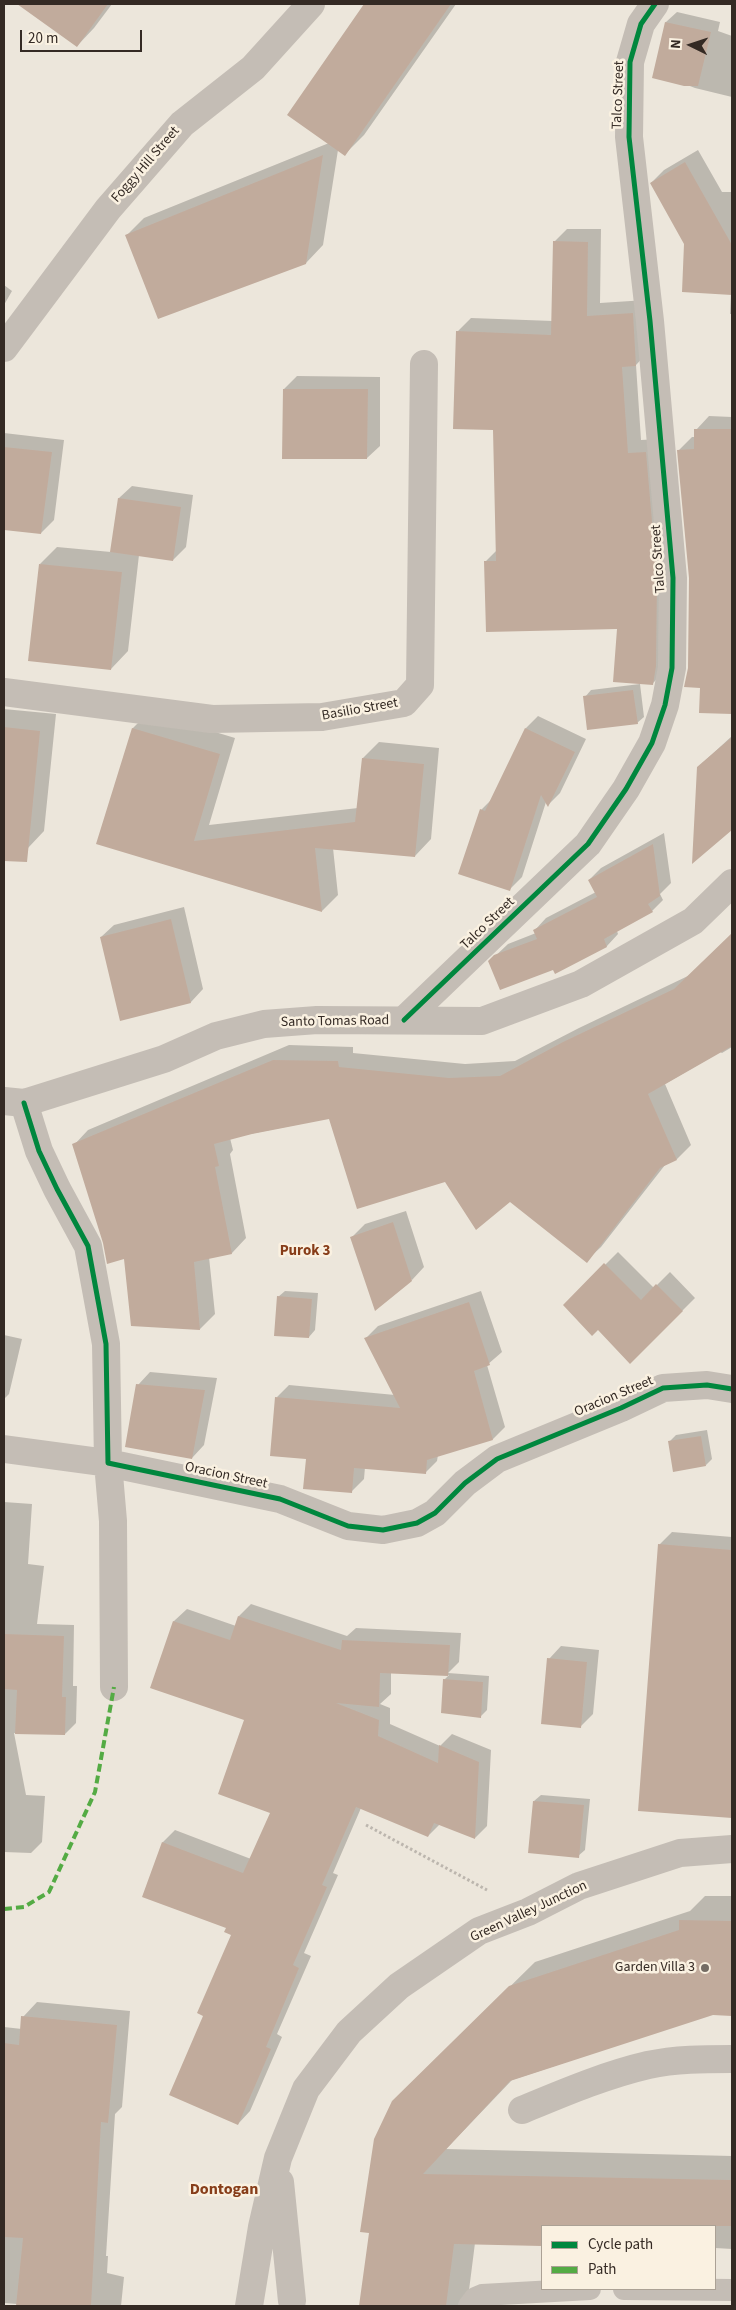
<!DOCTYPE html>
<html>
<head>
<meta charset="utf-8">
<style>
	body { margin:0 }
	#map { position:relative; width:736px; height:2310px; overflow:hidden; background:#ece6db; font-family:"Source Sans 3",sans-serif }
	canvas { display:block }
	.frame { position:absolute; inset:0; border:5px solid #342a24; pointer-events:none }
	.legend { position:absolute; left:541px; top:2225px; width:175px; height:65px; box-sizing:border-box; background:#faf1e1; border:1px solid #aba195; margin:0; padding:6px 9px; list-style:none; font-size:15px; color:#342a24 }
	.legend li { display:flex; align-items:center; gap:10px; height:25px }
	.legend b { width:25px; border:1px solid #aba195 }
	.north { position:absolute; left:666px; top:20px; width:50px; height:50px; -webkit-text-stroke:4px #faf1e1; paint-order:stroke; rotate:274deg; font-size:14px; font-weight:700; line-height:20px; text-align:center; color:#342a24 }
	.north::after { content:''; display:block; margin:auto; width:18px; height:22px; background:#342a24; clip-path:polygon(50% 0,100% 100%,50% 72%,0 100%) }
	.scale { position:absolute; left:20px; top:30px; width:122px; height:22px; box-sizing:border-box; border:2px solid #342a24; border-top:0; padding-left:6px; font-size:15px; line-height:18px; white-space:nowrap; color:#342a24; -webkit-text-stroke:4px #faf1e1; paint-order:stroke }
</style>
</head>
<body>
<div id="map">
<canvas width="736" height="2310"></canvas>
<div class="frame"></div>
<ul class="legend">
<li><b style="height:6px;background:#00873e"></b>Cycle path</li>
<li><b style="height:6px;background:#54ab44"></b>Path</li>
</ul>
<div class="north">N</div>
<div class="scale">20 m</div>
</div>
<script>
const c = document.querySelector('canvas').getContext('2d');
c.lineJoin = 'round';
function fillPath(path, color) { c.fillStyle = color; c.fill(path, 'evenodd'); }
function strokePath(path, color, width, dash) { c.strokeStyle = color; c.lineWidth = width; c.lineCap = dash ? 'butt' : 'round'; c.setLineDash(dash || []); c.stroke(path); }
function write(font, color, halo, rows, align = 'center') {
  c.font = font + ' "Source Sans 3",sans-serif'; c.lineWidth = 5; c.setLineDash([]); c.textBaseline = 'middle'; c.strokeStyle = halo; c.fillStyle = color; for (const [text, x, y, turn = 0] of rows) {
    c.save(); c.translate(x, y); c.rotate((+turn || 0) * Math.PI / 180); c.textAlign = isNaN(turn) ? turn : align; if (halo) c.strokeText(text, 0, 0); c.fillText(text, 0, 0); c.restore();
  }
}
fillPath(new Path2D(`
	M23,4H112L94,28L77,46L22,6Z
	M366,4H456L364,135L345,154L338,150L323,245L306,263L127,235L144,218L329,143L289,115Z
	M677,12L720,22L718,31L732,36V97L695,88L654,72L666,22Z
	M698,150L722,192H732V314H730L731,294L686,243L651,183L664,170Z
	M567,229H601L600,303L646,300L649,351L636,365L641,440L659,439L666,670L652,684L618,628L485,562L497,550L494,429L457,332L471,318L553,321L554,242Z
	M4,285L12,291L4,305Z
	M297,376L380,377V446L367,458L284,389Z
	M709,416L732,417V713H729L702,687L689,668L690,578L679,450L692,437H696V430Z
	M4,433L64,440L54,520L41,533L4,529Z
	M132,486L193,495L186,547L173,560L139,555L128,651L111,669L40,564L57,547L111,552L119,498Z
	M640,684L644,717L637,723L585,697L591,690Z
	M4,709L56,714L44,831L28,848L4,846Z
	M149,712L235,738L209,825L358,808L363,758L379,742L439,748L431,839L415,856L333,848L338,895L322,911L98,843L133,728Z
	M538,716L586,739L560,793L548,805L546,802L522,877L510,889L481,810L492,799L526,728Z
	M732,736V828L693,861L698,767Z
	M664,833L671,883L660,894L663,900L652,911L617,931L618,934L607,946L556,972L554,968L490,961L508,944L536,933L535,930L546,918L596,892L589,880L601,868Z
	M184,907L203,989L191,1002L121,1019L101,937L114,925Z
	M732,934V1047L722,1053L720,1052L665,1084L691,1145L677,1159L665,1165L601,1247L586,1261L510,1200L446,1181L330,1118L230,1138L233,1150L230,1154L246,1238L232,1253L209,1257L215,1314L200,1329L132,1324L125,1257L104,1243L74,1145L88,1130L289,1045L353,1047V1053L465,1064L515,1061L579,1028L690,975Z
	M406,1211L424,1267L412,1280L352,1237L365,1224Z
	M618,1252L654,1288L670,1272L695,1298L631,1362L598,1328L565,1305Z
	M285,1291L318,1293L315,1330L309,1337L278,1297Z
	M481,1291L502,1352L487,1365L505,1427L493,1439L438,1455L437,1461L425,1473L365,1467L364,1479L352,1491L307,1458L277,1397L289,1385L395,1395L366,1338L378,1326Z
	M4,1335L22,1339L9,1394L4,1399Z
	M150,1372L217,1378L204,1445L192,1458L138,1385Z
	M707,1430L712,1459L706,1465L669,1442L676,1435Z
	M4,1502L32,1504L28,1564L44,1566L37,1624L74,1625L73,1686H77L76,1723L65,1734L14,1733L26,1795L45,1796L42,1842L31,1853L4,1852Z
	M672,1532L732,1537V1816L639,1809L659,1545Z
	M251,1604L347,1636L356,1628L461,1633L459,1662L448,1673L489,1676L487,1710L481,1716L444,1680L449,1675L391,1672V1694L380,1704L390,1708V1724L440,1746L452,1734L491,1750L487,1826L475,1838L440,1824L428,1836L361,1808L333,1873L338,1875L304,1953L311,1956L277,2034L282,2037L250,2111L238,2124L232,1934L228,1927L143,1896L163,1842L175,1830L251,1859L272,1812L245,1719L152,1688L174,1621L187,1609L236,1626L239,1616Z
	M561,1646L599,1650L593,1714L581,1726L549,1659Z
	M541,1795L590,1799L585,1850L578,1856L534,1801Z
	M705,1896H732V2015L712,2014L512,2080L446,2149L732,2156V2249L715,2248V2226H542V2244L475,2243L467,2306H360L370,2232L418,2077L535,1962L690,1911Z
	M37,2002L130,2011L122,2107L115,2114L106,2256H108L107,2273L124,2277L121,2306H17V2304L4,2303V2027L22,2029L23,2017Z`), '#0003');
fillPath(new Path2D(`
	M17,4H108L77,47Z
	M364,4H451L345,156L287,115Z
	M665,22L711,32L698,86H684L652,78Z
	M323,155L306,264L158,319L125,235Z
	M685,162L732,245V295L682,292L684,244L650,183Z
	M553,241L588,242L587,316L633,313L636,366L622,367L628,453L646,452L657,579L656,666L653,685L613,682L617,629L486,632L484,561H496L493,430L453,429L456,331L551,335Z
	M283,389H368L367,459H282Z
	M694,429H732V714L699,713L700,688L684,687L688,668L689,578L677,450L694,449Z
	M4,447L52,452L41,534L4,530Z
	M118,498L181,507L173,561L110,552Z
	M39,564L122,572L111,670L28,661Z
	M633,690L638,724L587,730L583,696Z
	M4,727L40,731L27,862L4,861Z
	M132,728L220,754L194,841L355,822L362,758L424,764L415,857L315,848L322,912L96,844Z
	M525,728L575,752L548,807L541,795L510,891L458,874L480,809L485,811Z
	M732,737V830L692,864L697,767Z
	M653,844L660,896L648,904L653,912L604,939L607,947L555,974L553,970L500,990L488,961L494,955L537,939L533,930L597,897L588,880Z
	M171,919L191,1003L120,1021L100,937Z
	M732,933V1046L648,1094L677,1160L660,1168L587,1263L510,1202L476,1230L445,1182L357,1209L329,1119L252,1134L214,1144L219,1166L215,1167L232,1254L194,1262L200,1330L131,1326L124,1259L107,1264L103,1243L72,1144L273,1060L338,1061L339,1067L449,1078L500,1076L563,1042L674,989Z
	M393,1222L412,1281L375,1311L350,1237Z
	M604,1263L641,1300L656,1284L683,1311L630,1364L598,1330L592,1336L563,1305Z
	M277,1296L312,1299L309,1338L274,1336Z
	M469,1302L490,1365L474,1371L493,1440L427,1460L426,1474L354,1468L352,1493L303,1489L306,1459L270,1456L275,1397L400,1408L364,1338Z
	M136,1384L205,1390L192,1459L125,1447Z
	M701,1436L706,1466L673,1472L668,1441Z
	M658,1544L732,1550V1818L638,1811Z
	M238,1616L341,1650L342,1640L450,1645L448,1676L380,1673L379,1707L336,1703L379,1720L378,1736L438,1763L439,1745L479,1762L475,1839L434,1823L428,1837L356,1807L322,1885L327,1887L293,1965L299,1968L266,2047L271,2049L238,2125L169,2095L203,2016L197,2013L231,1935L224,1932L226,1928L142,1897L162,1842L243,1873L270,1813L218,1794L244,1720L150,1688L173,1621L230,1640Z
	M4,1634L64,1636L62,1697H66L65,1735L15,1734L17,1690L4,1689Z
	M547,1658L587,1662L581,1728L541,1724Z
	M443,1679L483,1682L481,1718L441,1713Z
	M533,1801L584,1805L579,1858L528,1853Z
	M679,1920L732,1921V2016L713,2015L510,2081L423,2174L732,2180V2226H542V2246L454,2244L446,2306H359L369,2233L360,2232L374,2139L392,2101L509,1986L679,1930Z
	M21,2016L117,2025L108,2123L101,2122L91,2306H16L23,2238L4,2237V2043L19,2045Z`), '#c1ab9c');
strokePath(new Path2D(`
	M366,1825L487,1890`), '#bcb6ae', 3, [2.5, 2.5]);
strokePath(new Path2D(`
	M624,2289L732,2290
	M469,2306L475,2298L482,2295L590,2289`), '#c4bdb5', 22);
strokePath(new Path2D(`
	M4,348L108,209L182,124L253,68L311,4
	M4,692L212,719L322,717L404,703L420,685L424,364
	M404,1020L588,844L626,789L652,743L665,705L672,668L673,578L650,321L629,137L630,62L641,24L655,4
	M24,1103L39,1151L57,1189L88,1246L106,1344L108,1463L280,1499L348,1526L383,1530L417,1523L435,1513L465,1483L497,1459L621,1408L663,1388L707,1385L732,1389
	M4,1449L108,1463L113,1521L114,1687
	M522,2110C563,2093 605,2075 648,2065C676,2059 704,2059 732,2059
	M280,2182L292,2301
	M249,2306L262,2227L278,2158L306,2089L349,2032L399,1986L479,1931L528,1912L579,1886L680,1853L732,1849`), '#c4bdb5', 28);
strokePath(new Path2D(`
	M4,1101L24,1103L164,1059L216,1036L264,1024L317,1020L482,1021L581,984L693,921L732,883`), '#c4bdb5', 28);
strokePath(new Path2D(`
	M4,1909L24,1907L49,1892L95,1792L114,1687`), '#54ab44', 4, [8, 4]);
strokePath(new Path2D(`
	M404,1020L588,844L626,789L652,743L665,705L672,668L673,578L650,321L629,137L630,62L641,24L655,4
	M24,1103L39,1151L57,1189L88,1246L106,1344L108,1463L280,1499L348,1526L383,1530L417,1523L435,1513L465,1483L497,1459L621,1408L663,1388L707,1385L732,1389`), '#00873e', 5);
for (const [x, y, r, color] of [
	[705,1968,5,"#746c64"]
]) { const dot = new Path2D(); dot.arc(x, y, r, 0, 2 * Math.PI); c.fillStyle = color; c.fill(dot); strokePath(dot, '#faf1e1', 2); }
write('14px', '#342a24', '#faf1e1', [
	["Talco Street",619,95,-88],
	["Foggy Hill Street",146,165,-49],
	["Talco Street",659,559,-94],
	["Basilio Street",360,710,-10],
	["Talco Street",488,924,-44],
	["Santo Tomas Road",335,1022,-1],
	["Oracion Street",614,1397,-23],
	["Oracion Street",226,1476,12],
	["Green Valley Junction",529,1912,-25]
]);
write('14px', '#342a24', '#faf1e1', [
	["Garden Villa 3",695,1968]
], 'right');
write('bold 15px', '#873d19', '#faf1e1', [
	["Purok 3",305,1252]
]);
write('bold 16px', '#873d19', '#faf1e1', [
	["Dontogan",224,2190]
]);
</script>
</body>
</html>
